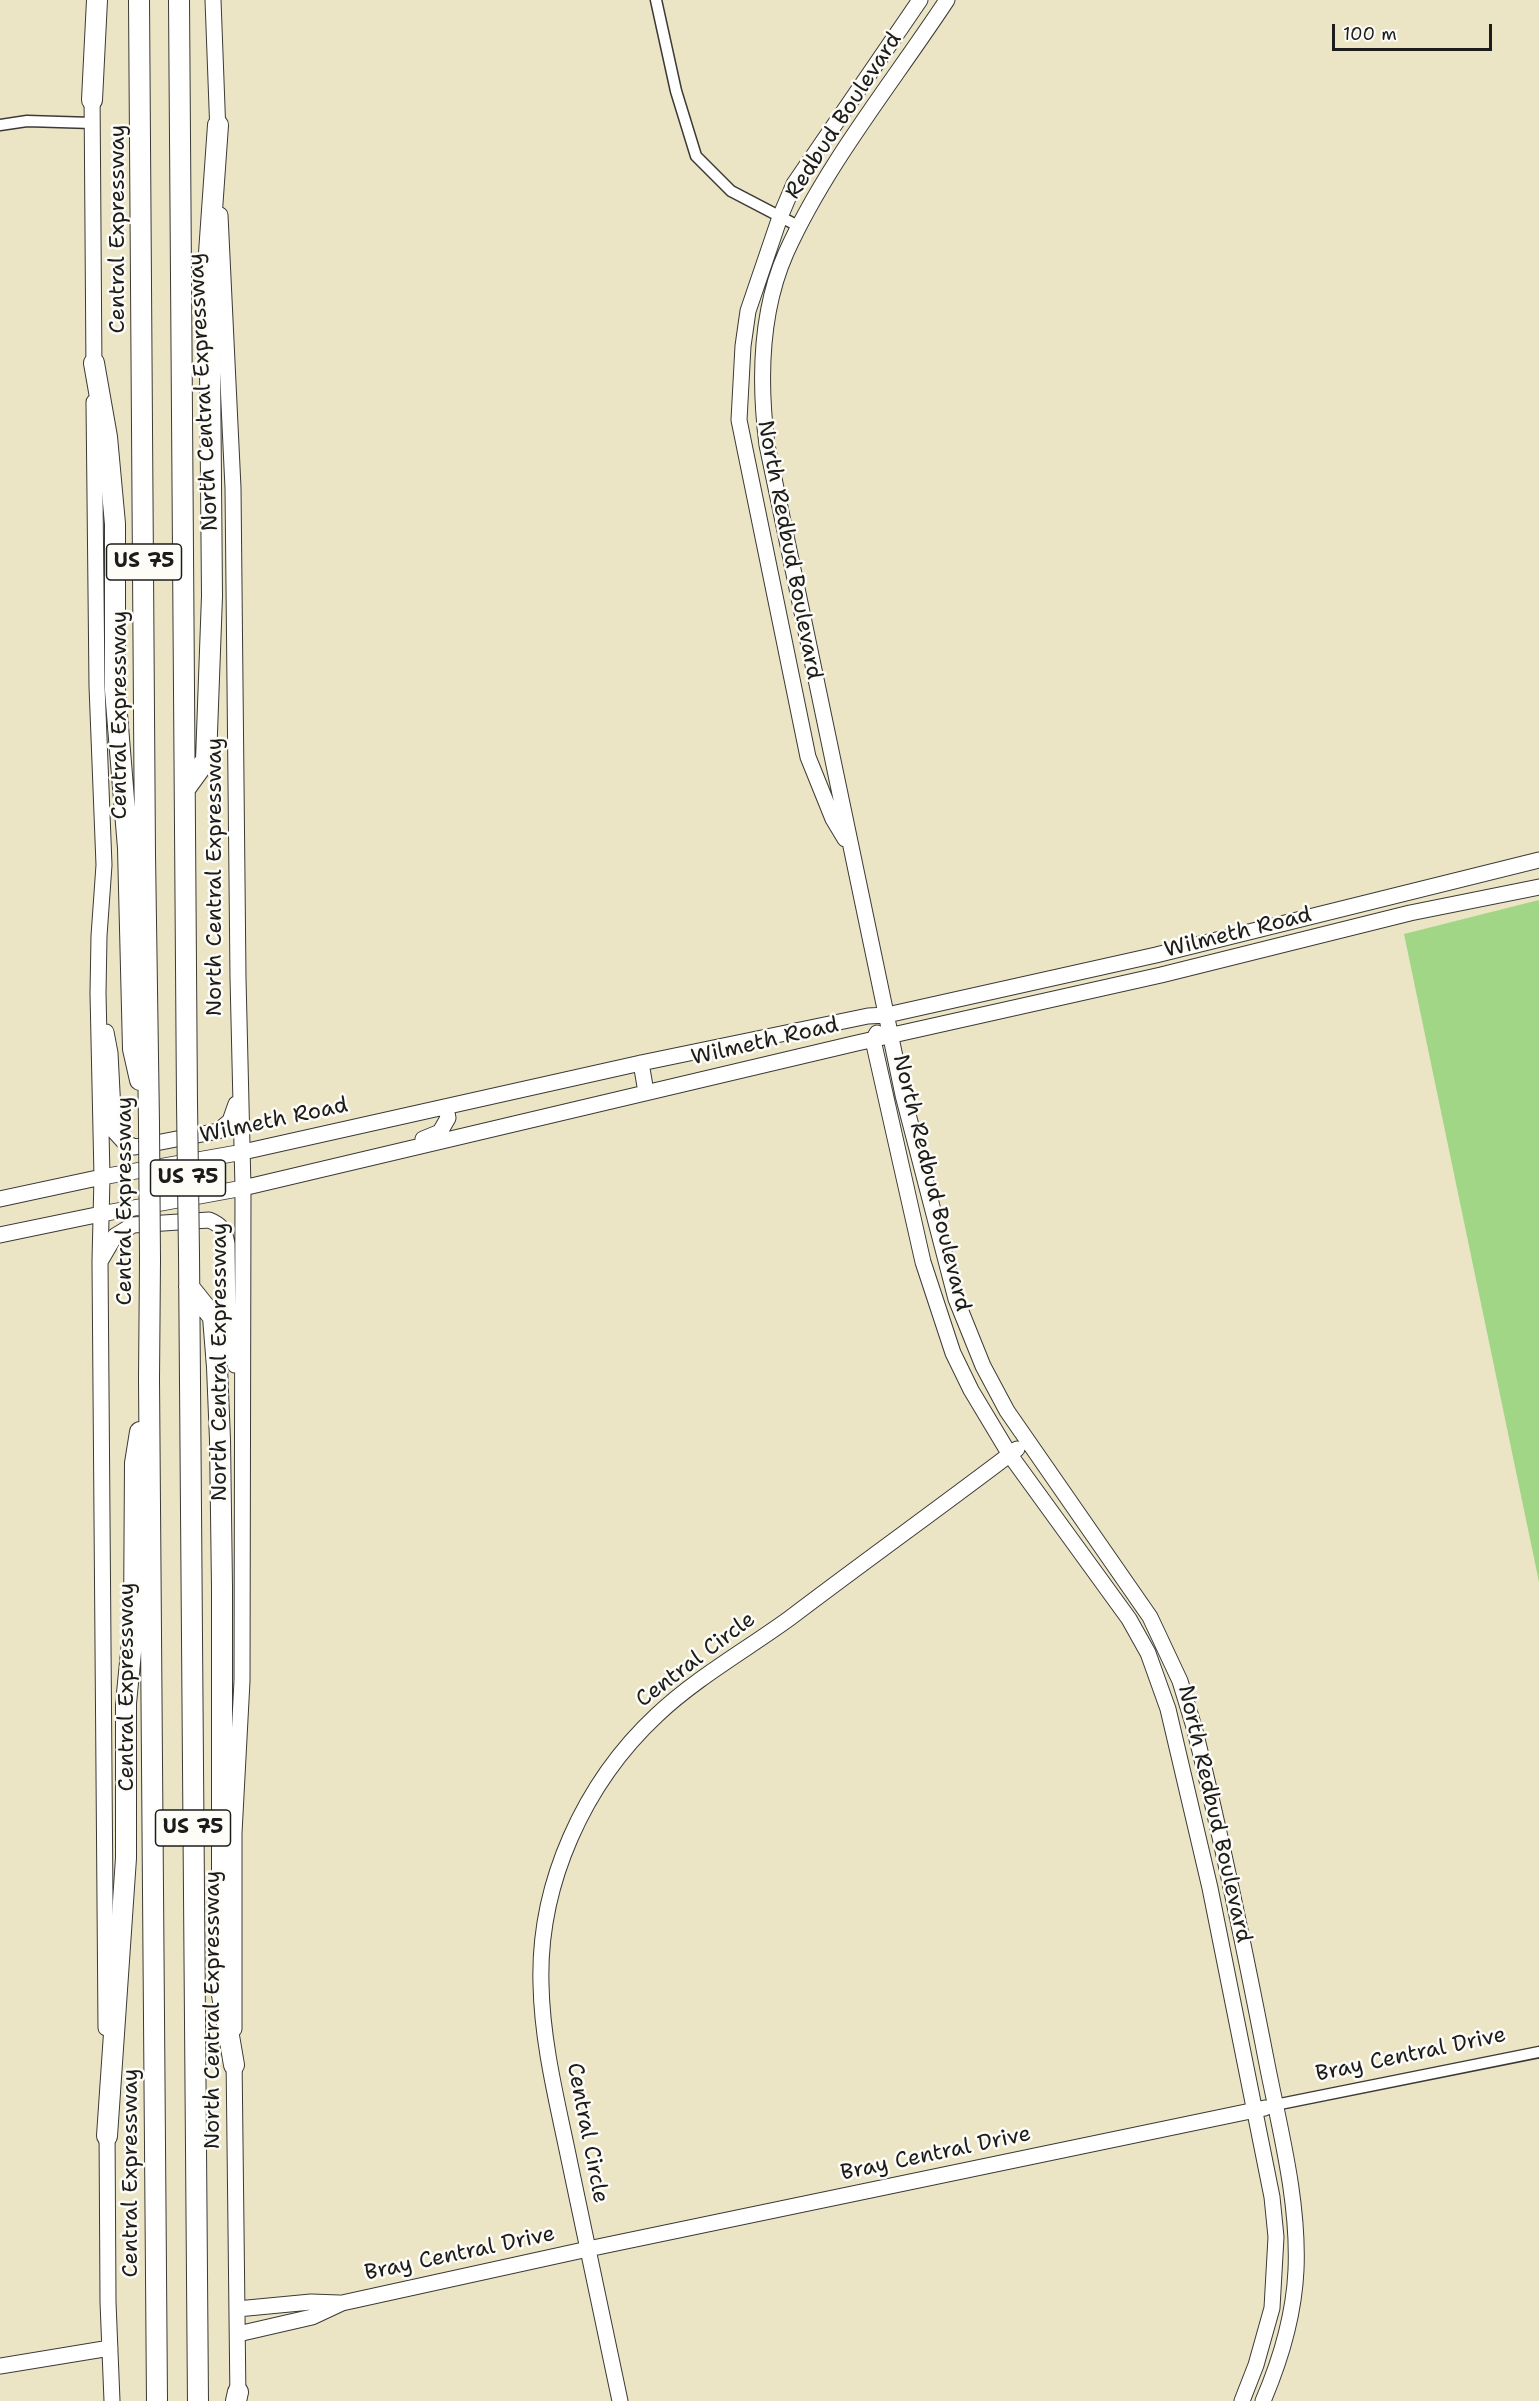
<!DOCTYPE html>
<html>
<head>
<meta charset="utf-8">
<style>
	body { margin:0 }
	#map { position:relative; width:1539px; height:2401px; overflow:hidden; background:#ebe4c5; font-family:"Shantell Sans",sans-serif }
	canvas { display:block }
	.scale { position:absolute; left:1332px; top:24px; width:160px; height:27px; box-sizing:border-box; border:3px solid #1c1c1c; border-top:0; padding-left:8px; font-size:18px; line-height:21px; white-space:nowrap; color:#1c1c1c; -webkit-text-stroke:4px #fdfcf7; paint-order:stroke }
</style>
</head>
<body>
<div id="map">
<canvas width="1539" height="2401"></canvas>
<div class="scale">100 m</div>
</div>
<script>
const c = document.querySelector('canvas').getContext('2d');
c.lineJoin = 'round';
function fillPath(path, color) { c.fillStyle = color; c.fill(path, 'evenodd'); }
function strokePath(path, color, width, dash) { c.strokeStyle = color; c.lineWidth = width; c.lineCap = dash ? 'butt' : 'round'; c.setLineDash(dash || []); c.stroke(path); }
function write(font, color, halo, rows, align = 'center') {
  c.font = font + ' "Shantell Sans",sans-serif'; c.lineWidth = 5; c.setLineDash([]); c.textBaseline = 'middle'; c.strokeStyle = halo; c.fillStyle = color; for (const [text, x, y, turn = 0] of rows) {
    c.save(); c.translate(x, y); c.rotate((+turn || 0) * Math.PI / 180); c.textAlign = isNaN(turn) ? turn : align; if (halo) c.strokeText(text, 0, 0); c.fillText(text, 0, 0); c.restore();
  }
}
fillPath(new Path2D(`
	M1539,900V1582L1404,934Z`), '#a1d687');
const street = new Path2D(`
	M656,0L676,91L696,156L731,191L800,227
	M0,125L27,121L92,123
	M1275,2105L1539,2052`);
const secondary = new Path2D(`
	M213,0L218,134
	M947,0C893,82 826,164 786,253C760,312 759,382 767,445L903,1095L956,1299L983,1366L1007,1411L1150,1617L1180,1681L1194,1727C1222,1838 1245,1951 1267,2064C1280,2130 1299,2201 1296,2270C1294,2315 1281,2359 1263,2401
	M92,90L94,372
	M220,215L233,488L238,978L243,1188L242,1681L234,1833V2029
	M94,402L97,686L104,865L99,936L98,993L102,1177L100,1261L106,2028
	M845,839L833,819L808,757L739,420L743,346L748,311L780,217L794,184L920,0
	M106,1032L110,1053L114,1131L125,1143L135,1147L218,1131L230,1121L236,1104
	M877,1033L873,1040L923,1262L953,1353L971,1390L1010,1455L1129,1619L1148,1653L1168,1709L1210,1888L1272,2197L1276,2237L1272,2308L1256,2365L1242,2401
	M641,1063L646,1092
	M423,1139L440,1132L448,1118L446,1107
	M0,1199L102,1177L243,1152L641,1063L868,1016L887,1015L1156,955L1539,860
	M0,1235L101,1214L243,1188L857,1043L1161,975L1410,913L1539,887
	M101,1260L115,1236L133,1225L209,1220C222,1225 225,1231 227,1244L228,1325L235,1365
	M234,2056L238,2401
	M107,2126L108,2302L112,2401
	M237,2309L311,2302L339,2303
	M238,2334L312,2317L342,2303L588,2249L1265,2108
	M0,2366L110,2348
	M620,2401C603,2322 587,2243 570,2164C558,2105 542,2044 541,1984C538,1884 584,1783 657,1715C696,1678 746,1650 790,1618C865,1561 942,1506 1017,1449`);
const highway = new Path2D(`
	M139,0L145,854L149,1124
	M179,0L187,1102
	M92,100L97,0
	M94,363L107,437L115,524V690L128,848L133,1049L140,1080
	M185,789L206,760L212,596L209,253L218,125
	M189,1255L198,2401
	M150,1260L149,1379L157,2401
	M189,1287L213,1317L217,1367L220,1440L222,1587V1995L234,2065
	M107,2136L126,1858V1703L134,1622L135,1463L140,1432
	M236,2401L238,2392`);
strokePath(street, '#3b3a35', 13);
strokePath(secondary, '#3b3a35', 17);
strokePath(highway, '#3b3a35', 22);
strokePath(street, '#fff', 10);
strokePath(secondary, '#fff', 15);
strokePath(highway, '#fff', 20);
const highwayBridge = new Path2D(`
	M187,1102L189,1255
	M149,1124L150,1260`);
strokePath(highwayBridge, '#3b3a35', 22, []);
strokePath(highwayBridge, '#fff', 20);
for (const [x, y, w] of [
	[144,562,75],
	[188,1178,75],
	[193,1828,75]
]) { const box = new Path2D(); box.roundRect(x - w / 2, y - 18, w, 36, 4.5); c.fillStyle = '#fdfcf7'; c.fill(box); strokePath(box, '#1c1c1c', 1.5); }
write('bold 21px', '#1c1c1c', null, [
	["US 75",144,562],
	["US 75",188,1178],
	["US 75",193,1828]
]);
write('22px', '#1c1c1c', '#fdfcf7', [
	["Redbud Boulevard",844,116,-57],
	["Central Expressway",118,229,-90],
	["North Central Expressway",204,392,-93],
	["North Redbud Boulevard",789,550,79],
	["Central Expressway",120,715,-90],
	["North Central Expressway",215,877,-90],
	["Wilmeth Road",1238,933,-14],
	["Wilmeth Road",765,1042,-13],
	["Wilmeth Road",274,1121,-12],
	["North Redbud Boulevard",931,1183,76],
	["Central Expressway",125,1201,-90],
	["North Central Expressway",220,1362,-90],
	["Central Circle",696,1660,-37],
	["Central Expressway",127,1687,-90],
	["North Redbud Boulevard",1214,1814,77],
	["North Central Expressway",213,2010,-90],
	["Bray Central Drive",1411,2055,-12],
	["Central Circle",587,2133,79],
	["Bray Central Drive",936,2154,-12],
	["Central Expressway",131,2173,-90],
	["Bray Central Drive",460,2254,-12]
]);
</script>
</body>
</html>
